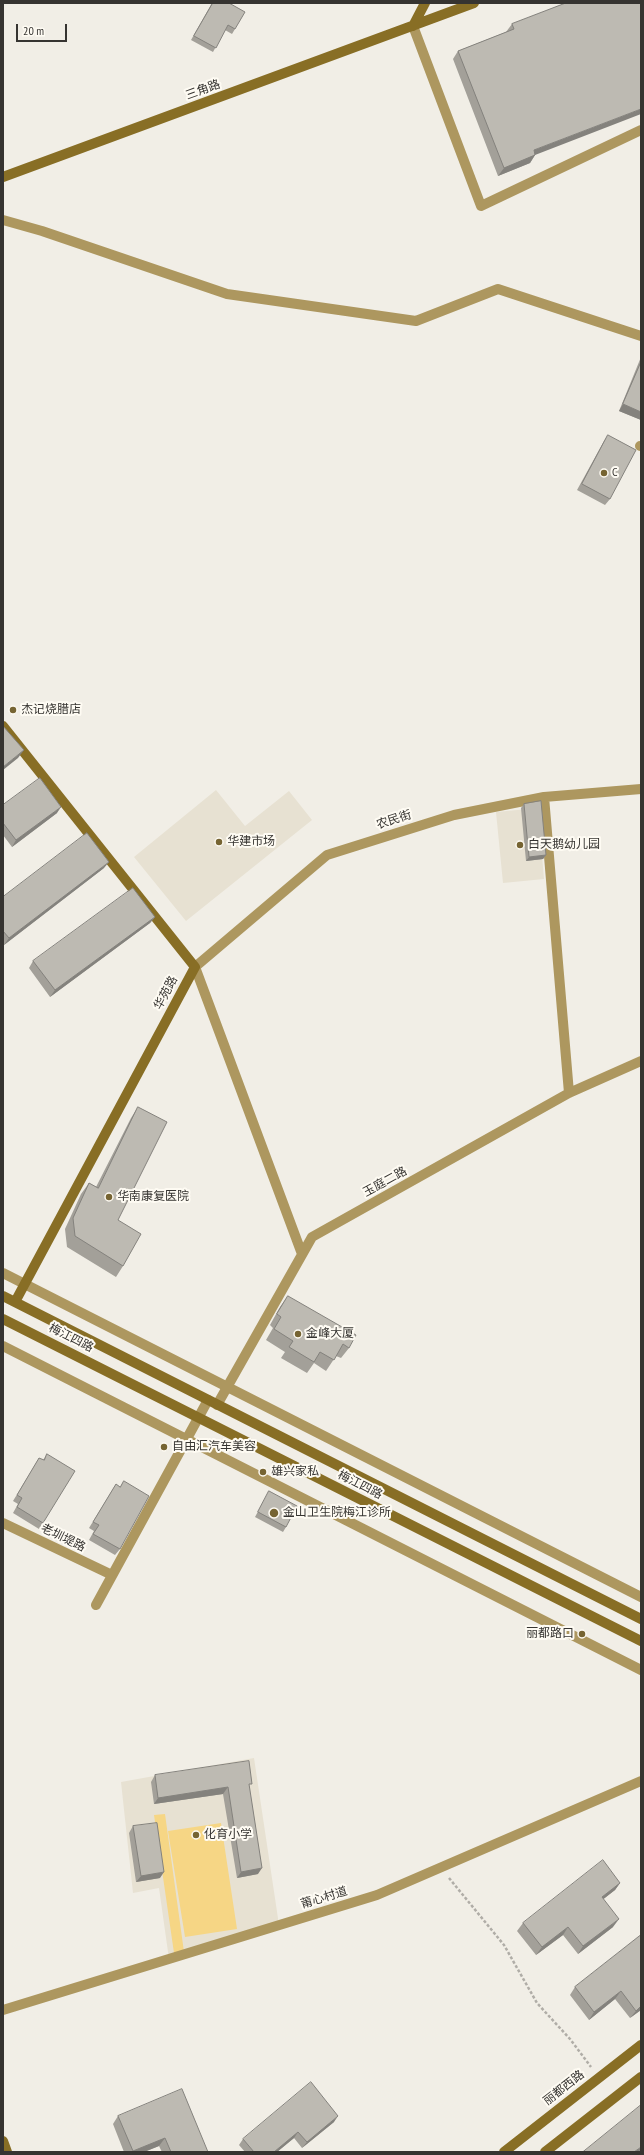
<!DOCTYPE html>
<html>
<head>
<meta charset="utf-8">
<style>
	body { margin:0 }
	#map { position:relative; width:644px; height:2155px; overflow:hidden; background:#f1eee6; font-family:"PT Sans Narrow",sans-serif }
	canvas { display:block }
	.frame { position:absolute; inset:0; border:4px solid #363431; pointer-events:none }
	.scale { position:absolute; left:16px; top:24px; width:51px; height:18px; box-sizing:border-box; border:2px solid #363431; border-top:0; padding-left:5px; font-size:12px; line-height:14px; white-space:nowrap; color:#363431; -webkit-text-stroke:3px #fefbf3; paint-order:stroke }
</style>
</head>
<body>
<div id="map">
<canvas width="644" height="2155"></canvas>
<div class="frame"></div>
<div class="scale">20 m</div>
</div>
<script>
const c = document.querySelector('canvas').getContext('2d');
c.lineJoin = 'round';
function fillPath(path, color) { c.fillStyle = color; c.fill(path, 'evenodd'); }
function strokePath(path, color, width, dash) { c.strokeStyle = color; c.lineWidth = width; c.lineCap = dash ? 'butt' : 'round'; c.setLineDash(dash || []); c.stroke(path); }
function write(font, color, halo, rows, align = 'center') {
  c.font = font + ' "PT Sans Narrow","Noto Sans SC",sans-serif'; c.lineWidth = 4; c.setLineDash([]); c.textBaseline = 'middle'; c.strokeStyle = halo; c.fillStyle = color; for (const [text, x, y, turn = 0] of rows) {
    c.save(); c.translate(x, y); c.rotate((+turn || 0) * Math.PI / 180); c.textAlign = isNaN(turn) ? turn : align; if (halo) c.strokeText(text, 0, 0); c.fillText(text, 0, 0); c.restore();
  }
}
fillPath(new Path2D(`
	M216,790L245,826L289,791L312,820L186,921L134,857Z
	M538,808L544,879L503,883L496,812Z
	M254,1758L279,1925L169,1959L159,1888L133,1893L121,1782Z`), '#e7e1d2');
fillPath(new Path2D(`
	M165,1814L184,1952L174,1953L154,1815Z
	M221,1823L237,1929L185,1937L168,1831Z`), '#f6d685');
strokePath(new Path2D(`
	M449,1878L504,1945L537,2003L570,2039L591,2067`), '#b0ada7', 2.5, [3, 2]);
strokePath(new Path2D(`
	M413,26L481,206L641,130
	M3,220L42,231L227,294L416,321L498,289L641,336
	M640,446H641
	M544,797L569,1093
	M302,1254L195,967L327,855L454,815L544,797L641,789
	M3,1273L641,1597
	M3,1346L641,1670
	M217,1405L312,1237L569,1093L641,1061
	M3,1523L112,1575
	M96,1605L208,1400
	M3,2010L377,1895L641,1781`), '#ad975f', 10);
strokePath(new Path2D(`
	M413,26L425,3
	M3,177L474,3
	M3,726L195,967L15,1302
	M3,1296L641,1619
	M3,1319L641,1641
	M3,2141L7,2152
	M504,2152L641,2045
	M545,2152L641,2077`), '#886e25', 10);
fillPath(new Path2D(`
	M212,3H229L235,29L232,34L225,30L213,52L191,40Z
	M566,3L535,155L530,163L498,176L453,59L458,51L506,32L512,24Z
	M641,357V420L619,411Z
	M608,435L610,499L605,505L577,490L604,441Z
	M524,804L546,855L543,859L526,861L521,808Z
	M3,805L57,813L12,847L3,835Z
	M104,868L4,945L3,943V897Z
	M155,917L150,923L50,997L29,968L33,961Z
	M138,1107L118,1220L123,1266L116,1277L67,1247L65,1229L81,1194L89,1183L96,1187L131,1118Z
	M288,1296L349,1348L341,1358L336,1356L326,1371L314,1363L307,1373L281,1358L285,1352L266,1340L273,1328L270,1325L280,1307Z
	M47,1454L43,1523L39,1529L13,1513L18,1504L13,1501L39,1458L43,1460Z
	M124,1481L120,1549L115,1555L89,1540L94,1531L89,1528L116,1484L120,1487Z
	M269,1491L286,1527L283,1532L255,1517Z
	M155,1775L249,1788L258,1874L237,1878L223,1794L154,1804L151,1782Z
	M133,1826L160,1878L136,1882L129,1833Z
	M620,1883L615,1890L603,1899L613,1927L578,1954L563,1935L536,1955L517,1931L523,1923Z
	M641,1935V2010L630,2018L615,1999L589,2020L570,1995L575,1987Z
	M118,2116L208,2152H162L159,2146L144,2152H124L113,2124Z
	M334,2122L302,2148L294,2138L277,2152H245L239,2145L243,2139Z`), '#a3a099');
fillPath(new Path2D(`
	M641,109V114L535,155L530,163L498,176L504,168L534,150Z
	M623,404L641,412V420L619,411Z
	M24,750L18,758L3,770V767Z
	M61,807L57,813L12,847L16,840Z
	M546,855L543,859L526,861L529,857Z
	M109,862L104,868L4,945L9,938Z
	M155,917L150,923L50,997L55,990Z
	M228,1787L223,1794L154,1804L158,1798Z
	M262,1868L258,1874L237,1878L241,1872Z
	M164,1872L160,1878L136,1882L141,1876Z
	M620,1883L615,1890L596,1905L602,1897Z
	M619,1919L613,1927L578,1954L583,1946Z
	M568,1927L563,1935L536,1955L542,1947Z
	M621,1991L615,1999L589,2020L594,2012Z
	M641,2006V2010L630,2018L636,2011Z
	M338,2116L334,2122L302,2148L307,2142Z
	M298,2132L294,2138L277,2152H274Z
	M165,2138L159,2146L144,2152H132L133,2151Z
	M641,2147V2150L638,2152H634Z`), '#84827d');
const building = new Path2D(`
	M213,3H229L245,12L235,29L228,25L216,48L194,36Z
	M566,3H641V109L534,150L535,155L504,168L458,51L514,29L512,24Z
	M641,362V412L623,404Z
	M608,435L636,450L610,499L582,484Z
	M3,726L24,750L3,767Z
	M40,778L61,807L16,840L3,823V805Z
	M541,801L546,855L529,857L524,804Z
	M87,833L109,862L9,938L3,931V897Z
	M133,888L155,917L55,990L33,961Z
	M138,1107L167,1122L118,1220L141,1234L123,1266L75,1236L73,1218L89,1183L98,1188Z
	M288,1296L356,1335L349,1348L343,1344L334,1360L320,1352L314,1362L289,1347L293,1341L274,1329L281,1317L277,1314Z
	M47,1454L75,1471L43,1523L17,1507L22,1498L17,1495L39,1458L44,1460Z
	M124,1481L149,1496L120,1549L93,1534L99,1525L93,1522L116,1484L120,1487Z
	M269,1491L297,1506L286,1527L258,1512Z
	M249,1761L252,1784H249L262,1868L241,1872L228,1787L158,1798L155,1775Z
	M157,1823L164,1872L141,1876L133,1826Z
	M603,1860L620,1883L602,1897L619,1919L583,1946L568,1927L542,1947L523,1923Z
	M641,1935V2006L636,2011L621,1991L594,2012L575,1987Z
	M311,2082L338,2116L307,2142L298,2132L274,2152H254L243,2139Z
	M182,2089L208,2152H171L165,2138L133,2151L118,2116Z
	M641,2105V2147L634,2152H583Z`);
fillPath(building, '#bdbab2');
strokePath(building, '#84827d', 1);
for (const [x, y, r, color] of [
	[604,473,4,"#766432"],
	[13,710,4,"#766432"],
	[219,842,4,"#766432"],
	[520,845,4,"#766432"],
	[109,1197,4,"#766432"],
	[298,1334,4,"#766432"],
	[164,1447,4,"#766432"],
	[263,1472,4,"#766432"],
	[274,1513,5,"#766432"],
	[582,1634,4,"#766432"],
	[196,1835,4,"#766432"]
]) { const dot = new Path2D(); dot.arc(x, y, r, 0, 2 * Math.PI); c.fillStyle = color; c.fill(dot); strokePath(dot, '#fefbf3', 1.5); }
write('12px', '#363431', '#fefbf3', [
	["三角路",203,90,-20],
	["农民街",394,820,-18],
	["华苑路",166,993,-62],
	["玉庭二路",385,1182,-29],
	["梅江四路",71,1338,27],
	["梅江四路",360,1485,27],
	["老圳堤路",63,1538,26],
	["莆心村道",324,1898,-17],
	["丽都西路",564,2088,-38]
]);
write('12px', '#363431', '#fefbf3', [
	["C",612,473],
	["杰记烧腊店",21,710],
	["华建市场",227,842],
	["白天鹅幼儿园",528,845],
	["华南康复医院",117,1197],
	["金峰大厦",306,1334],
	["自由汇汽车美容",172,1447],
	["雄兴家私",271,1472],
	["金山卫生院梅江诊所",283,1513],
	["丽都路口",574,1634,"right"],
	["化育小学",204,1835]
], 'left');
</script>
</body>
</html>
